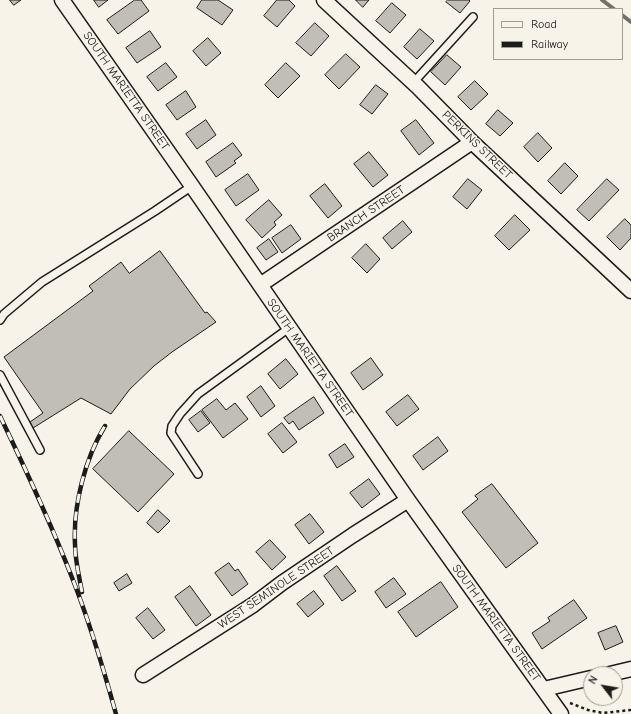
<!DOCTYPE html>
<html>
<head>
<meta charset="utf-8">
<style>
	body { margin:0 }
	#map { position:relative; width:631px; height:714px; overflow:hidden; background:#f7f3e8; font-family:"Comic Neue",sans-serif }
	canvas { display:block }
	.legend { position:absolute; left:493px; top:8px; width:130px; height:52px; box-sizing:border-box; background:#f7f3e8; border:1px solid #9f9d96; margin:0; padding:5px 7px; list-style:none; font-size:12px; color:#1c1c1c }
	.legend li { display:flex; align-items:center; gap:8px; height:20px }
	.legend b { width:20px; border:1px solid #9f9d96 }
	.north { position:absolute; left:583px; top:666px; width:40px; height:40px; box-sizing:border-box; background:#f7f3e8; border:1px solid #9f9d96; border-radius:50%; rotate:301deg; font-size:11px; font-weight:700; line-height:16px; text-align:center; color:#1c1c1c }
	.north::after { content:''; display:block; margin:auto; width:14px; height:18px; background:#1c1c1c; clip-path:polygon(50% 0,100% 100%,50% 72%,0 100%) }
</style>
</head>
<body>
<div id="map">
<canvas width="631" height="714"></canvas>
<ul class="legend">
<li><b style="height:5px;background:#f7f3e8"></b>Road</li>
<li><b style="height:5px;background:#1c1c1c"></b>Railway</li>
</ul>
<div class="north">N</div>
</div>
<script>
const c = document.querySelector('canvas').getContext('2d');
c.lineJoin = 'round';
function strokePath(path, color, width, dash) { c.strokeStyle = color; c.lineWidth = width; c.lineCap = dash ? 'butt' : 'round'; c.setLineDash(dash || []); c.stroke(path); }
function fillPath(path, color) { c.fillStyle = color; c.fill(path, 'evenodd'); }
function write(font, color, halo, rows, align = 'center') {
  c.font = font + ' "Comic Neue",sans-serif'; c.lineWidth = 3; c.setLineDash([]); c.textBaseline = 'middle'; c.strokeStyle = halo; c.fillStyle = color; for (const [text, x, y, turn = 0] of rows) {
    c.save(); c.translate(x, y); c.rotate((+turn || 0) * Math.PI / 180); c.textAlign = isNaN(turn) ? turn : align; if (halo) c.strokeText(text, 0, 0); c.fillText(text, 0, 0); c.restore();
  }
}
strokePath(new Path2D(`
	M602,0L614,9
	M622,15L631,22`), '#72716c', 4);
const building = new Path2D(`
	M10,0H21L14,5Z
	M94,0H108L99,7Z
	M135,0H141L149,11L118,34L107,20Z
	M202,0H218L233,10L222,25L197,8Z
	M277,0H289L295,6L277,27L264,16Z
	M356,0H369L363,7Z
	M448,0H469L470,1L460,13L446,2Z
	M392,3L406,15L390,33L376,21Z
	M315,23L329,36L311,56L296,43Z
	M420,29L434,41L417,59L404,47Z
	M150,31L161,47L137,63L126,48Z
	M208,38L221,53L206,66L193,51Z
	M346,54L360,67L339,89L325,75Z
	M447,55L461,67L445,85L431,72Z
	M166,63L177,77L158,91L147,77Z
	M286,63L300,76L278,98L265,85Z
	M475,81L488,94L471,110L458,97Z
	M376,85L388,94L372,114L360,105Z
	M186,91L196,107L177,120L166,105Z
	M498,110L513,123L500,136L486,124Z
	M206,120L216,135L197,149L186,134Z
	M416,120L434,143L419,155L401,131Z
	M538,133L552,148L538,162L524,147Z
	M233,143L242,155L234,161L236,163L216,177L206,162Z
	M369,152L388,175L373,187L354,164Z
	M565,163L578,176L561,194L548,181Z
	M248,174L259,190L236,206L225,190Z
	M468,179L482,190L467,209L453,197Z
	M607,179L619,190L589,221L577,210Z
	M325,184L342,206L328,218L310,196Z
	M269,200L282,215L274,222L276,225L262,238L246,220Z
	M515,215L530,230L509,250L495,236Z
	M625,219L631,225V238L620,250L607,237Z
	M403,221L412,232L392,249L383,238Z
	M291,225L301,239L282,253L272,238Z
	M269,239L278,252L266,260L257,248Z
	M366,244L380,259L367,273L352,258Z
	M160,251L205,313L207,312L216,322L172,352L154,366L130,389L111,414L81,398L33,428L30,422L43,413L4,357L93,291L89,286L121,262L129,273Z
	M371,358L383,375L363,390L351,373Z
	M286,359L298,374L280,389L268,374Z
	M261,386L275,406L261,417L247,397Z
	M408,395L419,409L397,426L386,412Z
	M314,397L324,413L299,430L293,421L289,424L284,418Z
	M217,399L226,410L235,403L248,419L223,438L202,410Z
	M201,411L210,423L198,432L189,420Z
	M282,423L297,442L283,453L268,434Z
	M129,431L174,474L138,512L93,469Z
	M438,437L448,451L423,470L413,456Z
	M345,444L354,457L337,468L329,455Z
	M369,479L380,494L362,508L350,493Z
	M492,484L538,543L506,568L462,512L478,499L475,496Z
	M158,510L170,521L158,533L147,523Z
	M310,514L324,532L309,544L295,525Z
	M270,540L286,557L272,570L256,552Z
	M229,563L235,571L238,569L248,584L232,596L215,573Z
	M337,566L356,591L342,601L324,576Z
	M127,574L132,583L119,591L114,583Z
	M394,578L406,594L386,608L375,592Z
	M441,582L458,607L416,637L398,612Z
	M190,586L211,615L196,626L175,597Z
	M314,591L324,604L308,617L297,604Z
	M574,600L587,618L542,649L532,633L550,621L548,618Z
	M148,608L165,630L153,639L136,618Z
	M616,626L623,642L605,650L598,633Z`);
fillPath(building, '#c0beb5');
strokePath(building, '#1c1c1c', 1);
const lane = new Path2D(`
	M413,83L473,17
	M0,320L4,314L42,282L155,211L192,186
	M0,375L40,450
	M198,474L171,433L172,426L180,414L198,394L289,328`);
const street = new Path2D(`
	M62,0L192,186L408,500L561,714
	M324,0L418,87L472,142L631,291
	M260,285L472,142
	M610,674L631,669
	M143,675L253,605L282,583L353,535L408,500
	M544,689L591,678`);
strokePath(lane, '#1c1c1c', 10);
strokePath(street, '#1c1c1c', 17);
strokePath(new Path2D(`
	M570,703L588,710L603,713L631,710`), '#1c1c1c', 2.5, [3, 3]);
strokePath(lane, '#f7f3e8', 7);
strokePath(street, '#f7f3e8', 14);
const rail = new Path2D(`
	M0,416C25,468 50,521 71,575C89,620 103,667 116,714
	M82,592C79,576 75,560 75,544C73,506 85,458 105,426`);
strokePath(rail, '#1c1c1c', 4.5);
strokePath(rail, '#f7f3e8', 3, [9]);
write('12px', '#1c1c1c', '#f7f3e8', [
	["SOUTH MARIETTA STREET",126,91,55],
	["PERKINS STREET",477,145,44],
	["BRANCH STREET",366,214,-34],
	["SOUTH MARIETTA STREET",310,358,55],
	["WEST SEMINOLE STREET",276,588,-34],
	["SOUTH MARIETTA STREET",496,623,54]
]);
</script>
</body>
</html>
